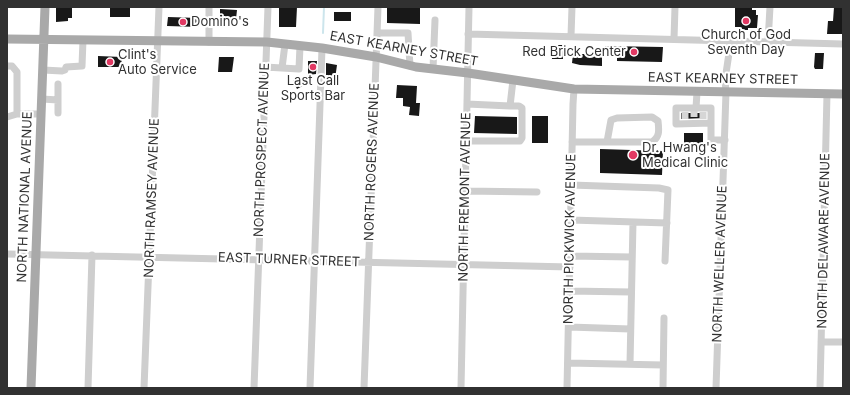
<!DOCTYPE html>
<html>
<head>
<meta charset="utf-8">
<style>
	body { margin:0 }
	#map { position:relative; width:850px; height:395px; overflow:hidden; background:#fff; font-family:Inter,sans-serif }
	canvas { display:block }
	.frame { position:absolute; inset:0; border:8px solid #313131; pointer-events:none }
</style>
</head>
<body>
<div id="map">
<canvas width="850" height="395"></canvas>
<div class="frame"></div>
</div>
<script>
const c = document.querySelector('canvas').getContext('2d');
c.lineJoin = 'round';
function strokePath(path, color, width, dash) { c.strokeStyle = color; c.lineWidth = width; c.lineCap = dash ? 'butt' : 'round'; c.setLineDash(dash || []); c.stroke(path); }
function fillPath(path, color) { c.fillStyle = color; c.fill(path, 'evenodd'); }
function write(font, color, halo, rows, align = 'center') {
  c.font = font + ' Inter,sans-serif'; c.lineWidth = 4; c.setLineDash([]); c.textBaseline = 'middle'; c.strokeStyle = halo; c.fillStyle = color; for (const [text, x, y, turn = 0] of rows) {
    c.save(); c.translate(x, y); c.rotate((+turn || 0) * Math.PI / 180); c.textAlign = isNaN(turn) ? turn : align; if (halo) c.strokeText(text, 0, 0); c.fillText(text, 0, 0); c.restore();
  }
}
strokePath(new Path2D(`
	M323,33L324,7`), '#cce5ec', 2);
fillPath(new Path2D(`
	M56,7H72V18H68V21L56,22Z
	M110,7L130,8V17H110Z
	M279,7H297L296,27H279Z
	M387,7L412,8V7H420V24L387,23Z
	M735,7H752V10H756V15H758L757,28H748V30H740V27H735Z
	M834,7H842V11H843V34H827L828,21H833Z
	M220,9L237,10L236,19L220,18Z
	M334,12H351V21H334Z
	M168,17L199,18V27L167,26Z
	M555,45H563V59H552L551,47H555Z
	M605,46L663,47L662,62L617,61V57H602V66L580,65L572,63L573,54H594V48H605Z
	M815,53H824L823,69H815L814,67Z
	M98,56L122,57L121,67H98Z
	M219,57H234L232,72H218Z
	M308,61H317L316,74L308,75Z
	M326,63L337,65L335,79L328,78V75H326Z
	M301,77L306,84L297,89L293,81Z
	M397,85L417,86L416,103H420L419,116L409,115L410,107L403,106V98H396Z
	M681,113H706V118L681,119Z
	M475,116L517,117V134L474,133Z
	M532,116H548V143H532Z
	M684,133H703V147H684Z
	M600,149L663,151L662,175L600,173Z`), '#181818');
strokePath(new Path2D(`
	M694,110V119
	M685,119V110
	M703,119V110`), '#d6d6d6', 7, [7, 3.5]);
strokePath(new Path2D(`
	M209,7V42
	M377,33H408L410,66
	M468,34L843,44
	M571,36L572,7
	M674,39L675,7
	M768,42L770,7
	M7,66H12L17,72V114H41
	M265,67L299,69L300,46
	M282,68L285,44
	M433,69L435,20
	M43,70L62,71L65,70L66,67L82,66L83,40
	M42,99L58,100
	M467,104L510,106
	M696,108H711V123L676,124V108H696L697,92
	M58,113V84
	M7,117L17,114
	M711,123V140H725
	M466,141H520L522,138V108L519,106H510L513,80
	M572,142H652C660,137 659,130 658,121L652,117L617,118L611,120L607,142
	M571,185L659,188L668,190L665,261
	M465,191L537,192
	M571,220L667,223
	M7,254L570,267
	M570,256L632,257
	M569,291L631,292
	M569,327L630,329
	M821,342H843
	M568,363L663,365
	M630,364L633,222
	M88,388L92,255
	M144,388L159,7
	M254,388L268,7
	M310,388L322,48
	M364,388L378,7
	M461,388L469,7
	M567,388L573,104L574,89
	M663,388L664,318
	M716,388L726,92L725,80L731,40
	M820,388L827,94`), '#cecece', 7);
strokePath(new Path2D(`
	M7,39L267,42L322,48L376,57L416,67L468,73L574,89L843,94
	M31,388L45,7`), '#a9a9a9', 9);
for (const [x, y, r, color] of [
	[746,21,4,"#e23963"],
	[183,22,4,"#e23963"],
	[634,52,4,"#e23963"],
	[110,62,4,"#e23963"],
	[313,67,4,"#e23963"],
	[633,155,5,"#e23963"]
]) { const dot = new Path2D(); dot.arc(x, y, r, 0, 2 * Math.PI); c.fillStyle = color; c.fill(dot); strokePath(dot, '#fff', 1.5); }
write('13px', '#313131', '#fff', [
	["Domino's",191,22],
	["Church of God",746,35,"center"],
	["Seventh Day",746,50,"center"],
	["Red Brick Center",626,52,"right"],
	["Clint's",118,55],
	["Auto Service",118,70],
	["Last Call",313,81,"center"],
	["Sports Bar",313,96,"center"],
	["Dr. Hwang's",642,148],
	["Medical Clinic",642,163]
], 'left');
write('13px', '#313131', '#fff', [
	["EAST KEARNEY STREET",404,49,10],
	["EAST KEARNEY STREET",723,79,1],
	["NORTH PROSPECT AVENUE",262,150,-88],
	["NORTH ROGERS AVENUE",372,162,-88],
	["NORTH NATIONAL AVENUE",25,197,-88],
	["NORTH FREMONT AVENUE",465,197,-89],
	["NORTH RAMSEY AVENUE",152,198,-88],
	["NORTH PICKWICK AVENUE",570,239,-89],
	["NORTH DELAWARE AVENUE",824,241,-89],
	["EAST TURNER STREET",289,260,2],
	["NORTH WELLER AVENUE",720,264,-88]
]);
</script>
</body>
</html>
